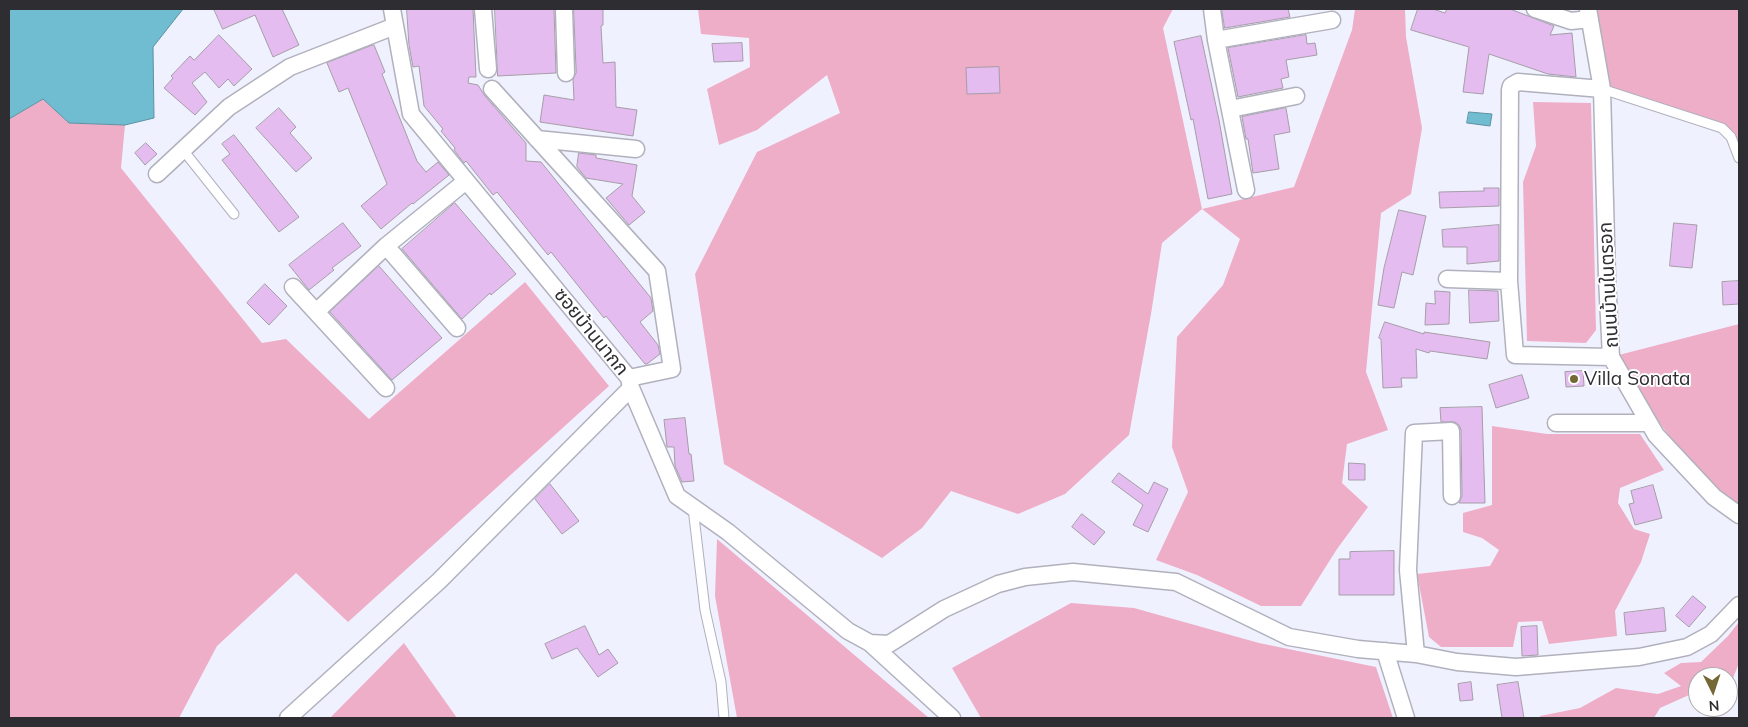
<!DOCTYPE html>
<html>
<head>
<meta charset="utf-8">
<style>
	body { margin:0 }
	#map { position:relative; width:1748px; height:727px; overflow:hidden; background:#f0f1fe; font-family:Mulish,sans-serif }
	canvas { display:block }
	.frame { position:absolute; inset:0; border:10px solid #2d2d32; pointer-events:none }
	.north { position:absolute; left:1688px; top:667px; width:50px; height:50px; box-sizing:border-box; background:#fff; border:1px solid #ababad; border-radius:50%; rotate:176deg; font-size:14px; font-weight:700; line-height:20px; text-align:center; color:#2d2d32 }
	.north::after { content:''; display:block; margin:auto; width:18px; height:22px; background:#746835; clip-path:polygon(50% 0,100% 100%,50% 72%,0 100%) }
</style>
</head>
<body>
<div id="map">
<canvas width="1748" height="727"></canvas>
<div class="frame"></div>
<div class="north">N</div>
</div>
<script>
const c = document.querySelector('canvas').getContext('2d');
c.lineJoin = 'round';
function fillPath(path, color) { c.fillStyle = color; c.fill(path, 'evenodd'); }
function strokePath(path, color, width, dash) { c.strokeStyle = color; c.lineWidth = width; c.lineCap = dash ? 'butt' : 'round'; c.setLineDash(dash || []); c.stroke(path); }
function write(font, color, halo, rows, align = 'center') {
  c.font = font + ' Mulish,"Noto Sans Thai",sans-serif'; c.lineWidth = 4; c.setLineDash([]); c.textBaseline = 'middle'; c.strokeStyle = halo; c.fillStyle = color; for (const [text, x, y, turn = 0] of rows) {
    c.save(); c.translate(x, y); c.rotate((+turn || 0) * Math.PI / 180); c.textAlign = isNaN(turn) ? turn : align; if (halo) c.strokeText(text, 0, 0); c.fillText(text, 0, 0); c.restore();
  }
}
fillPath(new Path2D(`
	M698,9H1173L1163,28L1202,209L1294,187L1352,30L1355,9H1405L1406,37L1422,128L1411,194L1381,213L1366,372L1388,430L1347,444L1342,483L1368,507L1337,549L1301,606H1261L1197,575L1156,560L1188,492L1172,447L1177,337L1223,285L1240,239L1202,209L1162,243L1151,314L1129,435L1065,494L1018,514L951,491L922,528L882,558L724,464L695,274L757,152L840,113L827,75L757,130L719,145L707,89L750,67L749,38L701,34Z
	M1594,9H1739V146L1722,128L1602,89Z
	M43,99L69,123L125,125L121,168L262,343L286,339L369,419L525,282L609,386L348,622L296,573L217,646L179,718H9V119Z
	M1533,102L1591,103L1596,330L1586,343L1527,341L1523,182L1536,146Z
	M1739,324V513L1714,497L1611,357Z
	M1492,426L1547,434H1640L1664,470L1620,488L1618,503L1634,529L1650,534L1641,562L1615,611L1617,636L1549,644L1542,621L1518,622L1513,647H1441L1429,637L1417,574L1490,566L1499,550L1482,538L1463,532V513L1492,505Z
	M717,539L929,718H737L715,596Z
	M1071,603L1134,608L1259,643L1376,667L1393,718H981L952,668Z
	M1739,622V663L1731,683H1728V677H1698V691L1660,708L1654,718H1540V716L1580,708L1616,688L1658,694L1681,686L1664,673L1681,663L1701,662L1728,636Z
	M404,643L457,718H330Z`), '#eeaec8');
const water = new Path2D(`
	M9,9H183L153,47L154,118L125,125L69,123L43,99L9,119Z
	M1469,112L1492,114L1490,126L1467,123Z`);
fillPath(water, '#70bcd1');
strokePath(water, '#5c91a1', 1);
const building = new Path2D(`
	M214,9H282L299,45L273,57L255,15L223,29Z
	M407,9H473L476,77H469L468,83L478,85L485,96L526,143V161L541,162L651,298L653,311L640,322L658,345L660,354L647,364H645L606,316L604,318L551,252L548,255L497,192L493,195L466,161L464,163L454,150L455,148L441,131L443,129L424,106L419,66L413,67L409,45Z
	M495,9H554L556,73L498,76Z
	M574,9H603V25L601,26L603,63L615,62L616,107L637,110L633,136L540,122L544,95L574,100L573,79L576,73Z
	M1222,9H1288L1290,17L1225,28Z
	M1418,9H1433L1445,13L1447,9H1510L1554,26L1550,35L1572,33L1576,77L1548,74L1489,54L1483,94L1463,92L1469,47L1411,30Z
	M219,35L252,69L234,86L228,79L219,88L205,72L192,83L207,102L195,115L164,88L173,78L171,76L190,56L194,60Z
	M1306,35L1307,44L1315,43L1317,55L1286,60L1289,77L1281,79L1283,88L1238,97L1228,48Z
	M1201,36L1219,120L1232,194L1208,199L1193,119L1191,120L1174,42Z
	M742,43L743,61L714,62L712,44Z
	M374,45L385,72L382,74L417,161L426,172L438,162L449,175L413,204L412,203L381,229L361,206L387,184L348,88L339,92L327,63Z
	M999,67L1000,93L967,94L966,68Z
	M279,108L296,127L290,133L312,158L296,172L256,128Z
	M1286,108L1290,132L1274,135L1279,169L1253,173L1248,139H1246L1242,117Z
	M234,135L299,217L279,232L222,160L230,154L222,144Z
	M146,143L157,154L145,165L135,153Z
	M579,153L596,155V158L637,165L632,196L645,212L629,225L606,198L623,184L586,178L577,167Z
	M1484,188H1499V206L1440,208L1439,192L1484,191Z
	M455,203L516,274L491,295L490,293L462,319L402,249Z
	M1399,210L1426,216L1413,275L1402,272L1394,308L1378,305L1384,268Z
	M343,223L361,246L332,268L334,270L309,290L289,265Z
	M1674,223L1697,225L1692,268L1670,266Z
	M1499,225V261L1467,264V247H1443L1442,230Z
	M379,266L442,338L392,380L330,312Z
	M1739,281V304L1723,305L1722,282Z
	M265,284L287,306L269,325L247,303Z
	M1469,290L1498,291L1499,321L1470,323Z
	M1435,291L1450,292L1449,324L1425,325L1426,303L1435,304Z
	M1385,322L1424,334V332L1490,342L1487,359L1430,351L1429,353L1416,349L1417,378H1401L1402,387L1383,388L1381,339L1379,338Z
	M1583,371L1584,386L1566,387L1565,372Z
	M1522,375L1529,398L1496,408L1489,385Z
	M1482,407L1485,503H1459L1462,496L1461,430L1459,425L1455,422H1441L1440,408Z
	M685,418L689,454H691L694,481L682,482L675,466L674,447H667L664,420Z
	M1349,463L1365,464V480H1349Z
	M1119,473L1148,494L1154,482L1168,489L1148,532L1133,525L1143,505L1112,482Z
	M550,484L579,521L562,534L535,499Z
	M1653,485L1662,518L1635,525L1629,504L1634,503L1631,491Z
	M1082,514L1105,532L1094,545L1072,527Z
	M1394,551V595H1339V559H1350V552Z
	M1693,596L1706,607L1689,627L1676,616Z
	M1664,608L1666,631L1626,635L1624,613Z
	M585,626L599,655L608,649L618,663L598,677L577,648L552,659L545,644Z
	M1537,626L1538,655L1522,656L1521,627Z
	M1471,682L1473,700L1460,701L1458,684Z
	M1518,682L1524,718H1502L1497,685Z`);
fillPath(building, '#e4bcef');
strokePath(building, '#a69da8', 1);
const lane = new Path2D(`
	M1602,89L1722,128L1731,137L1739,158
	M183,150L234,214
	M693,508L705,610L721,682L724,718`);
const street = new Path2D(`
	M392,9L411,114L629,378L631,388L677,496L728,532L848,631L870,643L889,644L944,609L998,584L1025,577L1073,572L1176,582L1289,637L1358,649L1416,654L1457,662L1516,667L1639,657L1687,647L1711,634L1739,605
	M483,9L488,69
	M564,9L566,73
	M1212,9L1216,40L1246,190
	M1535,9L1571,21L1590,19
	M1588,9L1602,89L1607,278L1611,357L1656,435L1714,497L1739,515
	M1216,40L1332,20
	M492,89L657,271L672,369L629,378
	M1230,109L1296,96
	M537,139L636,149
	M157,174L229,107L290,67L395,26
	M386,246L457,328
	M1447,279L1509,281L1515,355L1611,357
	M1509,281L1510,90L1511,86L1518,82L1602,89
	M293,287L386,388
	M316,312L386,246L466,181
	M1556,423H1648
	M870,643L952,718
	M1385,651L1406,718
	M1416,654L1408,570L1414,433L1451,431L1452,496
	M288,718L439,581L631,388`);
strokePath(lane, '#b1b1be', 11);
strokePath(street, '#b1b1be', 19);
strokePath(lane, '#fff', 9);
strokePath(street, '#fff', 16);
for (const [x, y, r, color] of [
	[1574,379,5,"#746835"]
]) { const dot = new Path2D(); dot.arc(x, y, r, 0, 2 * Math.PI); c.fillStyle = color; c.fill(dot); strokePath(dot, '#fff', 2); }
write('19px', '#2d2d32', '#fff', [
	["ถนนบ้านในตรอก",1609,285,-93],
	["ซอยบ้านนากก",591,332,51]
]);
write('19px', '#2d2d32', '#fff', [
	["Villa Sonata",1584,379]
], 'left');
</script>
</body>
</html>
